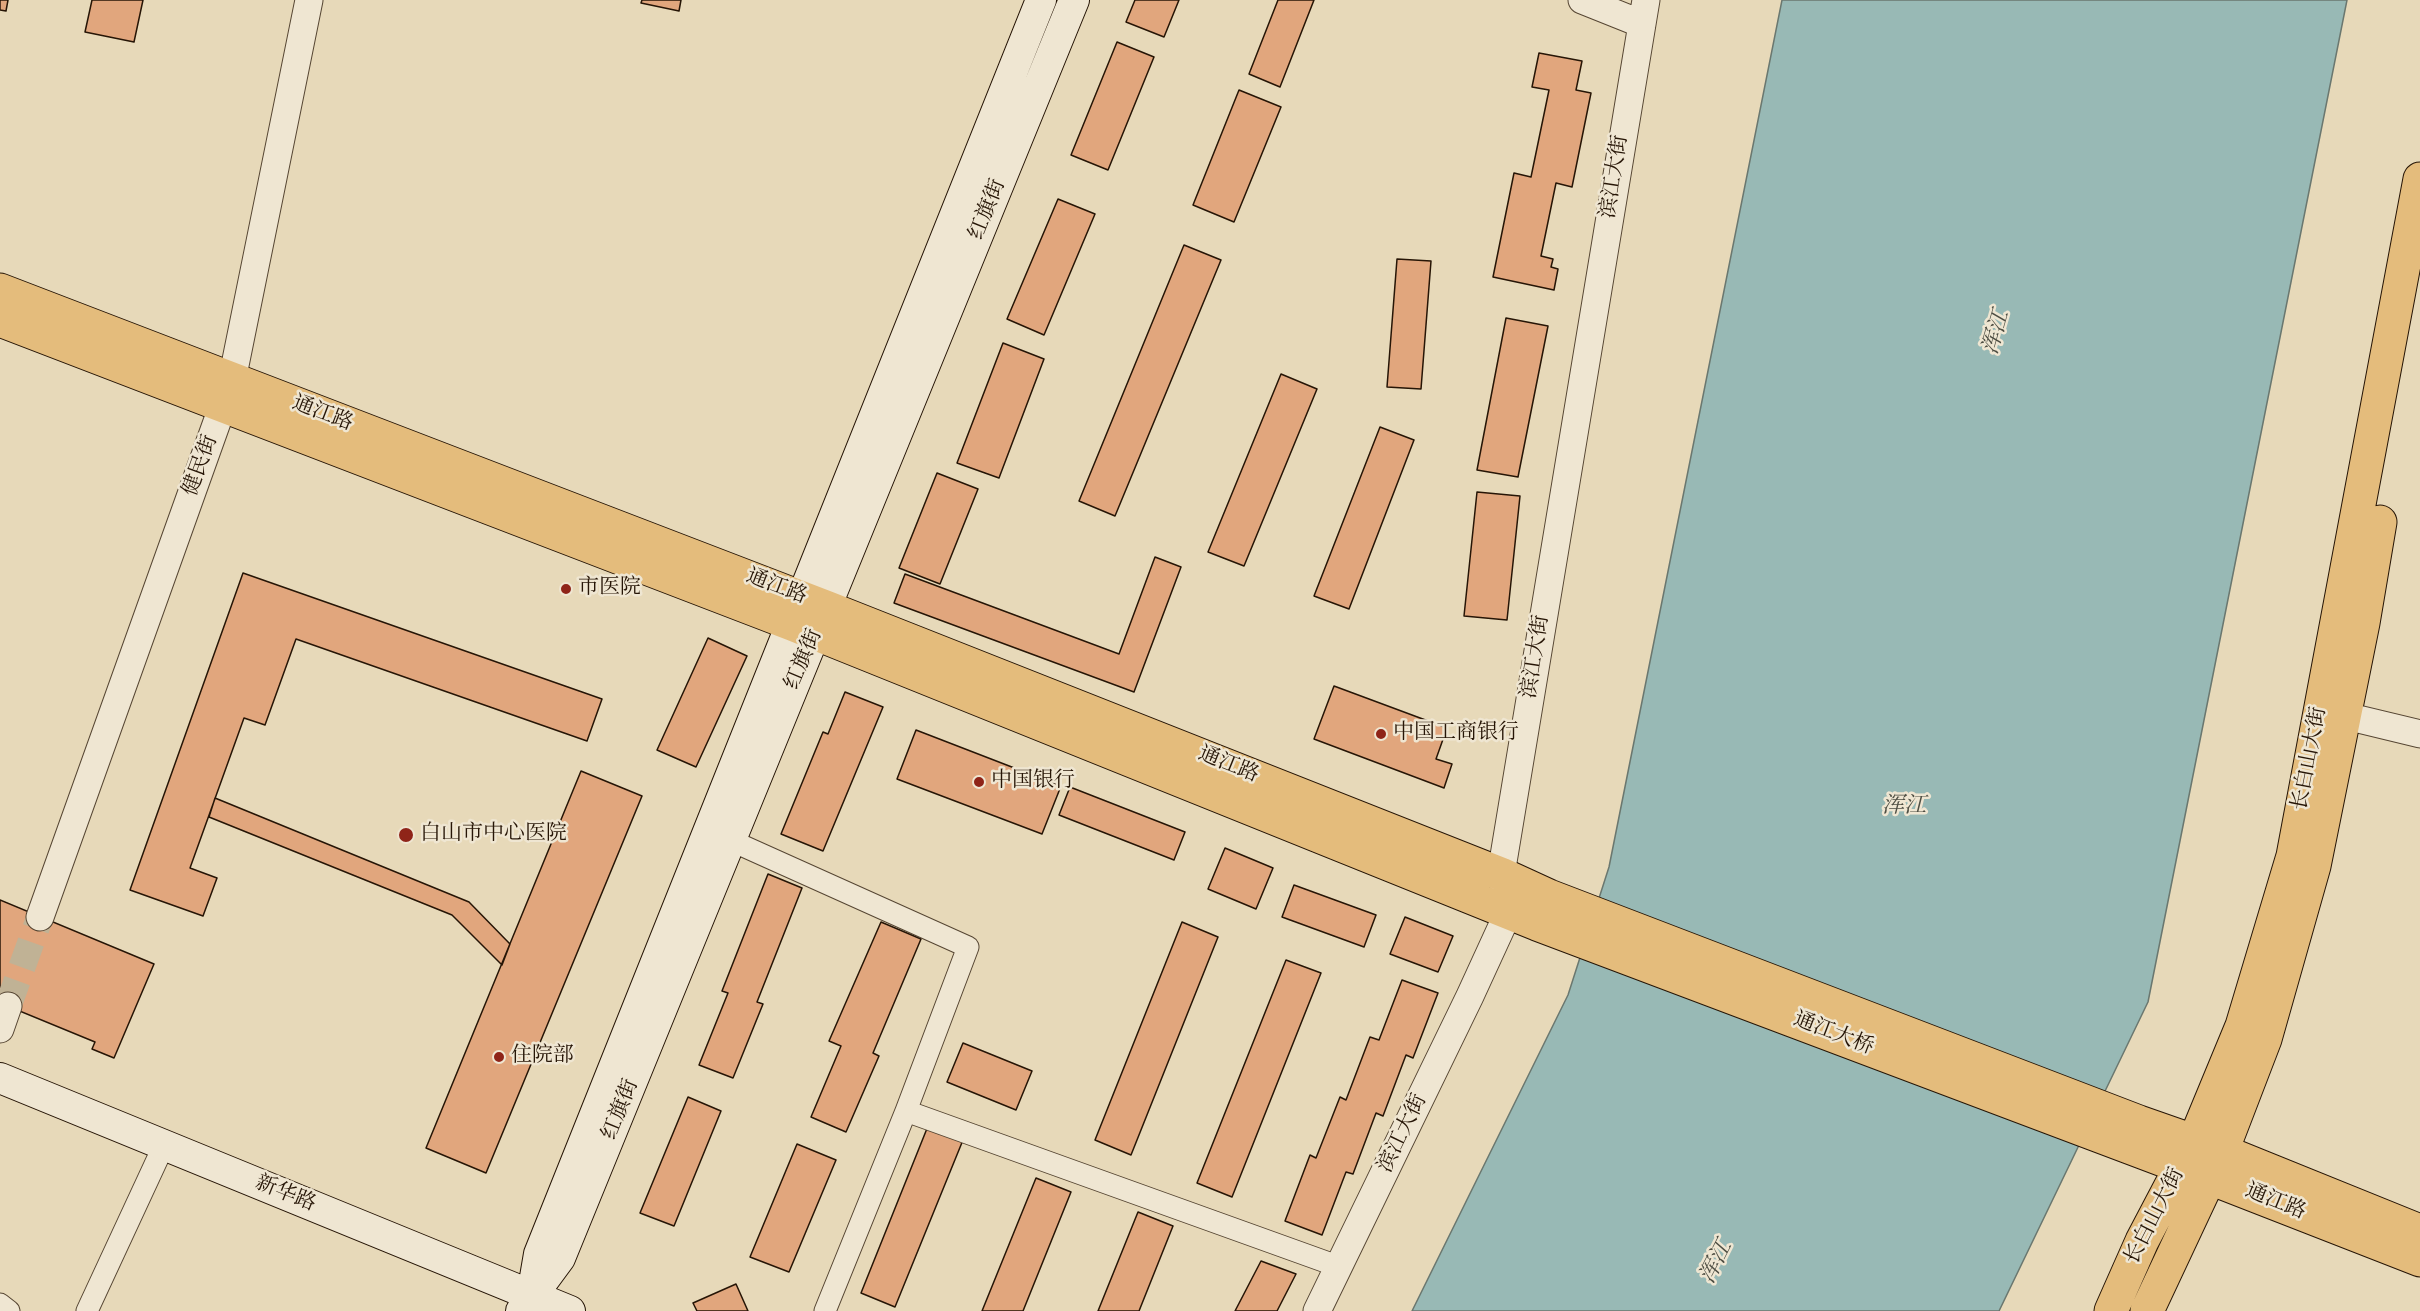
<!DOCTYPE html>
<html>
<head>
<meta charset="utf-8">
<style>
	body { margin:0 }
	canvas { display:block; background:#e7d9b9 }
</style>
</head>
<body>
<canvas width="2420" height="1311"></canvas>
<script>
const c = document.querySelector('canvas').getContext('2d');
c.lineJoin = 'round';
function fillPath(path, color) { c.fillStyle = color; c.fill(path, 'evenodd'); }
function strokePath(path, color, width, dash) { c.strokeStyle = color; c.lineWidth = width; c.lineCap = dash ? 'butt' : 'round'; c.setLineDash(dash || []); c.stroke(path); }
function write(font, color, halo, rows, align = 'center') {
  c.font = font + ' Vollkorn,"Noto Serif SC",serif'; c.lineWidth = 5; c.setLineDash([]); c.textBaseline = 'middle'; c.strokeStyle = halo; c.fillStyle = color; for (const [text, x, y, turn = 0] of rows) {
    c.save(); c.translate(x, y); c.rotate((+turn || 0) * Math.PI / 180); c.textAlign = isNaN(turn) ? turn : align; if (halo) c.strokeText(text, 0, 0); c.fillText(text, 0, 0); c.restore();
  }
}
const water = new Path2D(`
	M1782,0H2347L2148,1002L1999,1311H1412L1568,995L1609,867Z`);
fillPath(water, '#98b9b5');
strokePath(water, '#6a776f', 1.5);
const building = new Path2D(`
	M0,0H8L6,11L0,10Z
	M92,0H143L134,42L85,32Z
	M642,0H681L679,11L641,3Z
	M1135,0H1179L1164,37L1126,22Z
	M1278,0H1314L1280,87L1249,74Z
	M1117,42L1154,57L1108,170L1071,155Z
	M1539,53L1582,61L1576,90L1591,93L1572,187L1556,183L1541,256L1553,259L1551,267L1558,269L1554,290L1493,277L1514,173L1531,177L1549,90L1532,87Z
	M1239,90L1281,107L1234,222L1193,205Z
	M1058,199L1095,214L1044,335L1007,319Z
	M1184,245L1221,260L1115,516L1079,501Z
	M1397,259L1431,261L1421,389L1387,387Z
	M1506,318L1548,326L1518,477L1477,470Z
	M1003,343L1044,359L999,478L957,463Z
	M1281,374L1317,389L1244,566L1208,552Z
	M1380,427L1414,440L1349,609L1314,596Z
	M937,473L978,489L940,584L899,568Z
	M1477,492L1520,496L1507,620L1464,616Z
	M1155,557L1181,567L1134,692L894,603L905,574L1119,654Z
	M243,573L602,699L587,741L296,639L265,725L244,718L190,868L217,878L203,916L130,890Z
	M708,638L747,656L696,767L657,750Z
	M1334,686L1447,728L1436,759L1452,764L1444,788L1314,739Z
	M845,692L883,707L823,851L781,834L823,732L828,734Z
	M916,730L1061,786L1042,834L897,779Z
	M581,771L642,796L486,1173L426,1148Z
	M1070,787L1185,832L1174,860L1059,815Z
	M215,798L469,902L510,944L502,965L452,915L209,817Z
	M1225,848L1273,868L1256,909L1208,889Z
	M768,874L802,888L757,1002L763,1004L733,1078L699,1065L728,993L722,991Z
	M1294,885L1376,915L1364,947L1282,917Z
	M0,900L154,964L114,1058L92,1049L95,1042L0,1003Z
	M1405,917L1453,936L1438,972L1390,954Z
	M881,922L921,939L873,1053L879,1056L846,1132L811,1117L841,1046L829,1041Z
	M1182,922L1218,937L1131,1155L1095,1140Z
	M1286,960L1321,973L1232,1197L1197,1183Z
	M1402,980L1438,993L1413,1058L1406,1055L1383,1116L1376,1113L1353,1174L1346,1172L1322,1235L1285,1221L1310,1155L1316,1158L1340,1097L1346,1100L1370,1037L1379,1040Z
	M963,1043L1032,1071L1016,1110L947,1082Z
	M688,1097L721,1111L674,1226L640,1213Z
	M928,1126L963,1140L895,1307L861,1293Z
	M797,1144L836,1160L789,1272L750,1257Z
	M1036,1178L1071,1192L1023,1311H982Z
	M1138,1212L1173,1226L1139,1311H1098Z
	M1261,1261L1296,1274L1277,1311H1235Z
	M736,1284L748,1311H697L693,1303Z`);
fillPath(building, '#e1a67d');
strokePath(building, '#261506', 1.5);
strokePath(new Path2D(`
	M8,1006L40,917`), '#c0b295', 27, [27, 14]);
const minor = new Path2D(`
	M732,841L968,947L906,1111L1340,1267
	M0,1304L9,1311
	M87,1311L164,1145
	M825,1311L906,1111`);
const tertiary = new Path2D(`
	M1582,0L1642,24
	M2325,711L2420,734
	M40,917L232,380L309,0
	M0,1029L8,1006
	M1317,1311L1470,996L1509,911L1501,874L1646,0`);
const secondary = new Path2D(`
	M0,1078L570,1311
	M533,1289L539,1254L1041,0
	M521,1311L560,1258L1074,0`);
const primary = new Path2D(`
	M0,290L828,608L1501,874L1549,896L2139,1122L2222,1151L2420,1231
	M0,320L792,624L1537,924L2182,1167L2420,1260
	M2111,1311L2142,1241L2194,1142L2242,1026L2293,856L2420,179
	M2147,1311L2222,1151L2265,1039L2314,866L2363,623L2380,522`);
strokePath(minor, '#564633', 23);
strokePath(tertiary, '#564633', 29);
strokePath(secondary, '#261506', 32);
strokePath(primary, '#261506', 35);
strokePath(minor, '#efe6d2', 21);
strokePath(tertiary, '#efe6d2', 27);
strokePath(secondary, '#efe6d2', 30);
strokePath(primary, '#e4bc7c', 33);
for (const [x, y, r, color] of [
	[566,589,6,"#8f2418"],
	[1381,734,6,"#8f2418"],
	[979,782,6,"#8f2418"],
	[406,835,8,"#8f2418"],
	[499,1057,6,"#8f2418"]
]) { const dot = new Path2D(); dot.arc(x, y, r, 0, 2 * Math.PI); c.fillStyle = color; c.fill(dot); strokePath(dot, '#efe6d2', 2); }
write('21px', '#261506', '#efe6d2', [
	["滨江大街",1616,177,-81],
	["红旗街",989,210,-68],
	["通江路",322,415,21],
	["健民街",202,466,-70],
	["通江路",776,588,21],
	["滨江大街",1537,657,-81],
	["红旗街",805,660,-67],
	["长白山大街",2311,759,-79],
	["通江路",1228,766,22],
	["通江大桥",1833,1035,21],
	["红旗街",622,1110,-68],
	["滨江大街",1404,1134,-64],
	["新华路",285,1195,22],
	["通江路",2275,1203,22],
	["长白山大街",2156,1217,-63]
]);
write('21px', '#261506', '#efe6d2', [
	["市医院",578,589],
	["中国工商银行",1393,734],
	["中国银行",991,782],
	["白山市中心医院",420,835],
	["住院部",511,1057]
], 'left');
write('italic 22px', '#4e4e43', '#efe6d2', [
	["浑江",1998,333,-74],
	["浑江",1904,808],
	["浑江",1718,1263,-63]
]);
</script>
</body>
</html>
